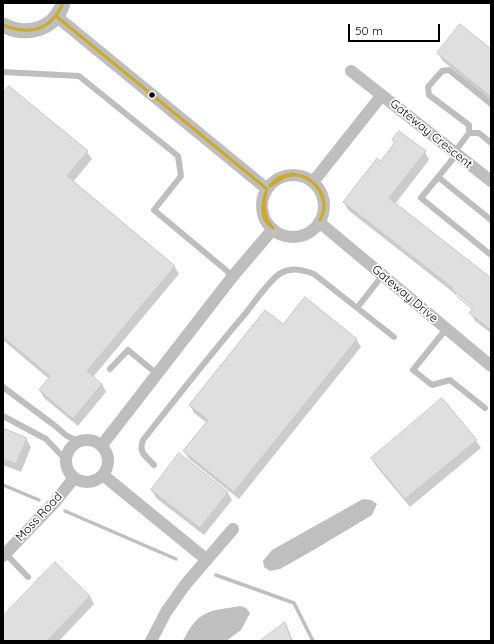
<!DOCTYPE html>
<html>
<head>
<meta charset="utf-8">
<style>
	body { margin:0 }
	#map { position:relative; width:494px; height:644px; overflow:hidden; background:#fff; font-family:Quicksand,sans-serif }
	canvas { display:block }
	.frame { position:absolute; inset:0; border:4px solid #000; pointer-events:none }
	.scale { position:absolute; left:348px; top:24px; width:92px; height:18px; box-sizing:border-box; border:2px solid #000; border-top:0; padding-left:5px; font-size:12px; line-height:14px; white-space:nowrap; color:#000; -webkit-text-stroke:3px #fff; paint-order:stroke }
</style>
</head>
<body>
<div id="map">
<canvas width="494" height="644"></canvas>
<div class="frame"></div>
<div class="scale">50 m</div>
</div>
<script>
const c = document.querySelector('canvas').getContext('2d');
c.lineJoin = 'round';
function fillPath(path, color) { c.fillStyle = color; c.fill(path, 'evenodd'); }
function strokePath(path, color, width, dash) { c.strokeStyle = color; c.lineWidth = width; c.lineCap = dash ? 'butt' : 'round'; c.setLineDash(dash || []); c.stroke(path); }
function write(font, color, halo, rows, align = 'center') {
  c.font = font + ' Quicksand,sans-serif'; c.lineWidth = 3.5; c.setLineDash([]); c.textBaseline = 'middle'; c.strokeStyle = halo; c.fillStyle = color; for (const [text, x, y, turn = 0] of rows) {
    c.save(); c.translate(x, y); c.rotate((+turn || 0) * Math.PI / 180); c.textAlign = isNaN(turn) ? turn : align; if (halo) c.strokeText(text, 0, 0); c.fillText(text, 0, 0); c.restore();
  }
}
fillPath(new Path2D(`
	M363,499L371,500L377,504L372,515L317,548L280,569L270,571L264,567L263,561L272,550Z
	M240,606L246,608L250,613L241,630L226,641H183C198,610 209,611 240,606Z`), '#bfbfbf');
fillPath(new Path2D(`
	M491,50V101L443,61L438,53Z
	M3,95L87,152L92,159L73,182L174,266L179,274L93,377L102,384L106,392L78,426L44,398L40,390L49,379L3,340Z
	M393,140L425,152L429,160L395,204L491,278V333L475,321L471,313L473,310L458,298L454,293L348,210L344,202L381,162L396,144ZM456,292L478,310L477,311L456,295Z
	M283,326L356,339L361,347L239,499L189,459L184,451L207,423L194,413L190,405Z
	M3,429L26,439L31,447L21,472L3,465Z
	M476,441L481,448L410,507L376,466L372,458Z
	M152,490L227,491L232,500L204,535L156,498Z
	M90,596L94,604L59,641H3V618Z
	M285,623L293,641H262Z`), '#0003');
strokePath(new Path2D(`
	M3,485L39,500
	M65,511L176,559
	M216,575L294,603L313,641`), '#bfbfbf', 3.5);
const building = new Path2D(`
	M460,24L491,49V97L437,53Z
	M9,86L88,151L67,176L175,266L87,371L102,384L73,419L39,390L50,376L3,337V93Z
	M399,131L426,151L389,198L491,278V330L469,313L474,307L452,290L453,288L343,202L377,158L381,161L395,142L392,140Z
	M305,297L357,339L234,492L183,451L208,420L189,405L265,310L283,324Z
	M442,398L477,440L405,499L371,458Z
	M3,428L27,438L16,464L3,459Z
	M179,453L228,492L200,528L151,490Z
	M55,562L90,596L47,641H3V616Z
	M285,622L292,641H260Z`);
fillPath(building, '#dfdfdf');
strokePath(building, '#c7c7c7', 1);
strokePath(new Path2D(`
	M3,72L79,76L178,156L181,176L154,210L233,276
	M469,133H479L491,143
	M454,153L469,133V125L429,95L428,87L442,71L449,70L491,104
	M456,155L421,198L491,255
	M438,177L491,220
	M357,308L382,276
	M446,329L413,370L432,385L450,380L485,408
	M110,369L128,350L157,374
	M3,387L54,425L67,436L78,441
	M3,416L46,439L65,459
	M154,465C146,456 138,453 143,440C177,397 210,355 245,314C254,303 270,279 281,273C292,267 303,270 314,274L394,337
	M4,552L28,577`), '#bebebe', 6);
strokePath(new Path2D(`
	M56,16L267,189
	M351,71L491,181
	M262 206a31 31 0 1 1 62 0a31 31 0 1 1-62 0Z
	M313,182L382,95
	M319,222L491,366
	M66 461a21 21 0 1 1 42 0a21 21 0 1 1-42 0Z
	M102,445L233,276L273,229
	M103,475L207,560
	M3,556L55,502L74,478
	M151,641L166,612L185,585L233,529`), '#bebebe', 12);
strokePath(new Path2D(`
	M3,25C26,37 55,30 63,3`), '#bebebe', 15);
strokePath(new Path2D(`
	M56,16L267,189
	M3,25C30,36 51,30 63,3
	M270,186C292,156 338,189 320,220
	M270,186C278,181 286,174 296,175C312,176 324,192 324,208C324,212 321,217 320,220
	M266,192C263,205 263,218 273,228
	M266,192C262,204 260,220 273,228`), '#cca92b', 3);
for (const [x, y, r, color] of [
	[152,95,3.5,"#000"]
]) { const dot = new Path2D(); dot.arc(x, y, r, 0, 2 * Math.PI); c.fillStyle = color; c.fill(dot); strokePath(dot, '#fff', 1.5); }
write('12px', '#000', '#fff', [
	["Gateway Crescent",431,134,39],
	["Gateway Drive",405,294,40],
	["Moss Road",39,517,-47]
]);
</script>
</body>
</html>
